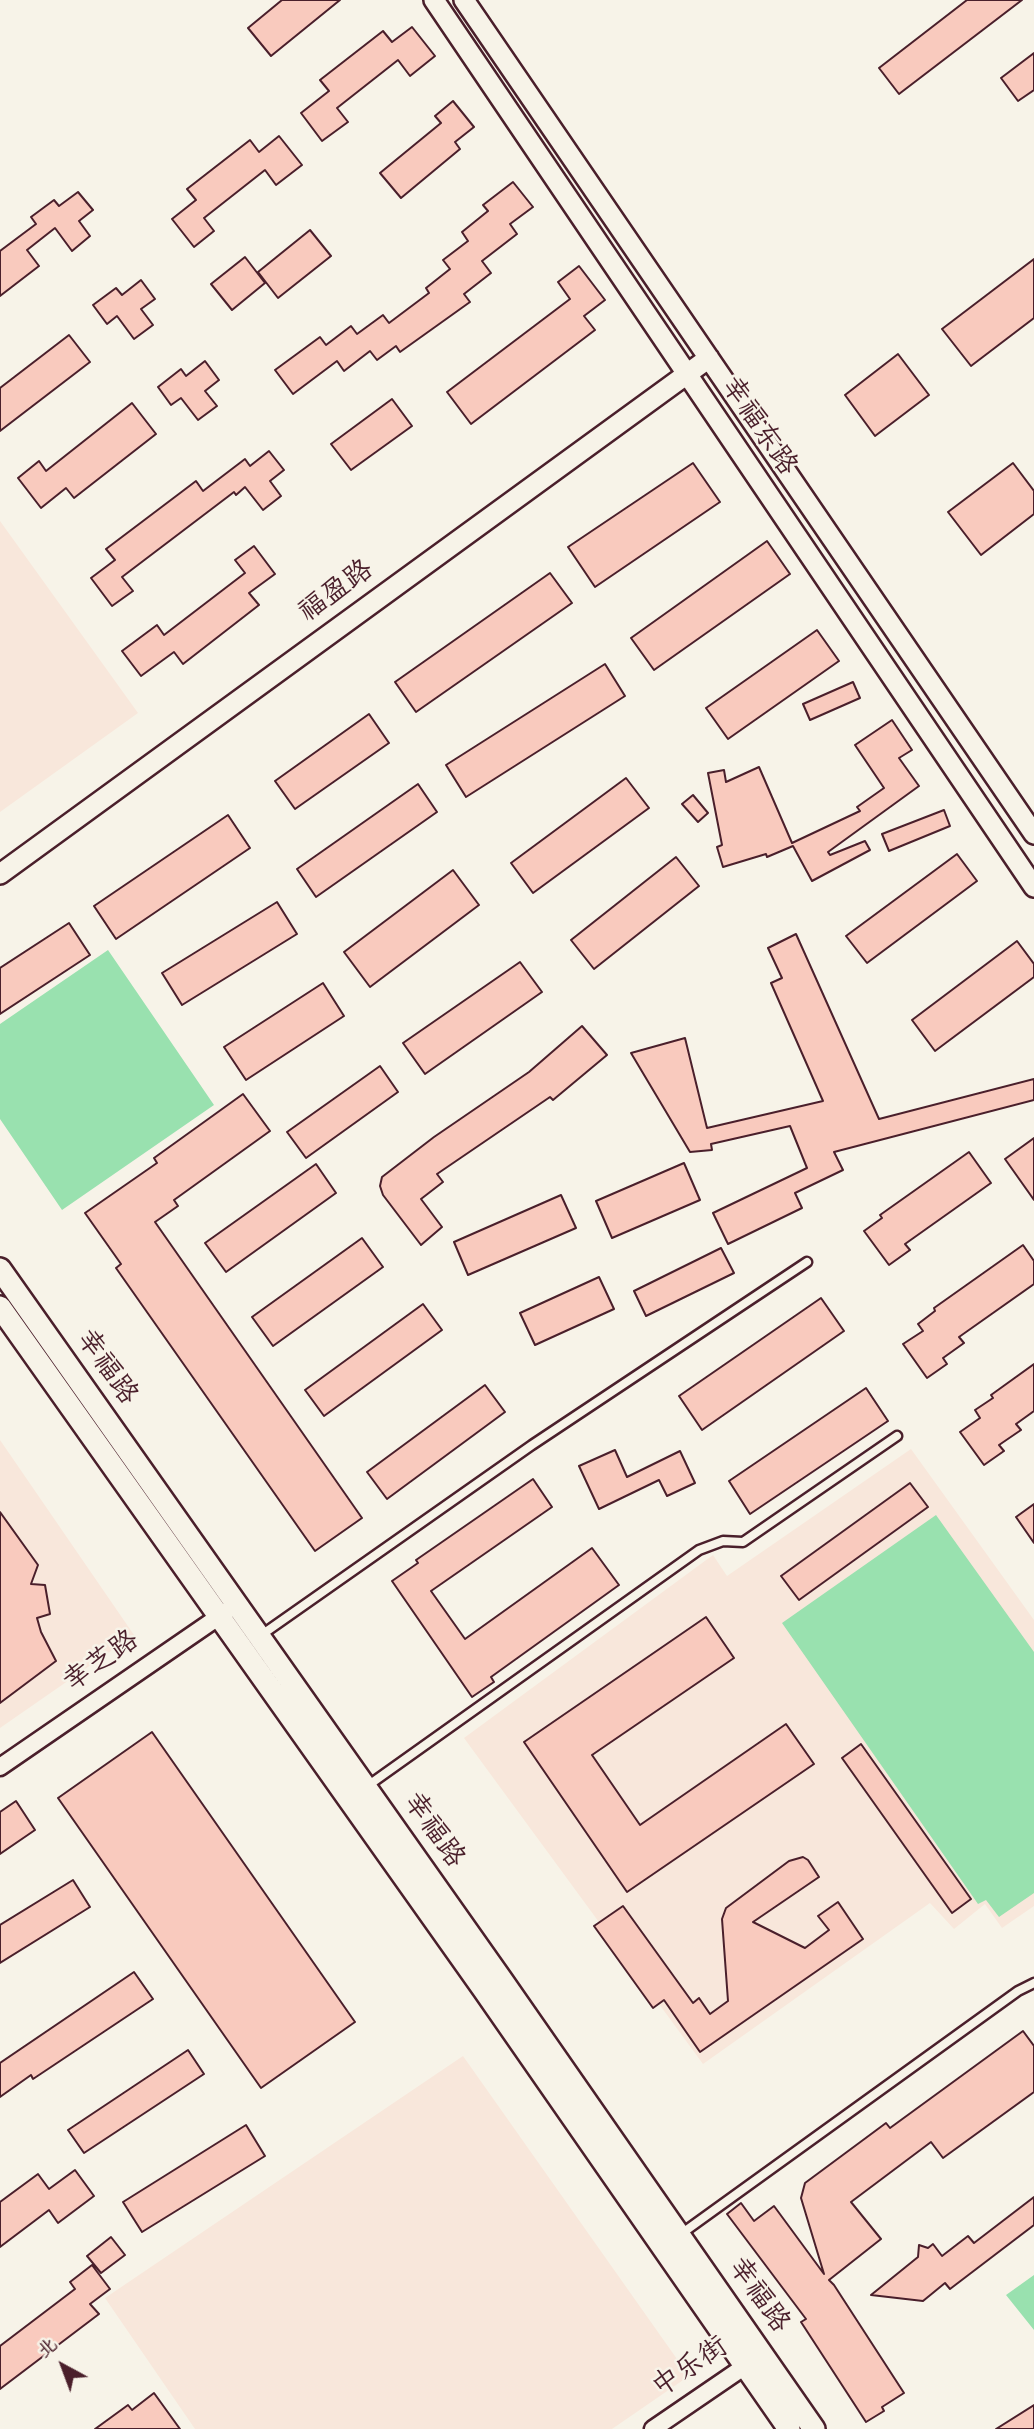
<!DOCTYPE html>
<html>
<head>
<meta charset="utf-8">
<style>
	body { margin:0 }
	#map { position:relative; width:1034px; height:2429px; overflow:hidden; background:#f7f3e8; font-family:Dekko,"LXGW WenKai TC",sans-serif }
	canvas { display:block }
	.north { position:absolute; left:28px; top:2331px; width:70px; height:70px; -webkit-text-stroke:5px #f7f3e8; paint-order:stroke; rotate:319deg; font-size:19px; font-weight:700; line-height:28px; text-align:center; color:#4a1f2b }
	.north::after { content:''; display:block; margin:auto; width:24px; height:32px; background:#4a1f2b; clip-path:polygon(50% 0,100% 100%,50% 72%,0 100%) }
</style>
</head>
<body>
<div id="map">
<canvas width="1034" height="2429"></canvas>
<div class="north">北</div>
</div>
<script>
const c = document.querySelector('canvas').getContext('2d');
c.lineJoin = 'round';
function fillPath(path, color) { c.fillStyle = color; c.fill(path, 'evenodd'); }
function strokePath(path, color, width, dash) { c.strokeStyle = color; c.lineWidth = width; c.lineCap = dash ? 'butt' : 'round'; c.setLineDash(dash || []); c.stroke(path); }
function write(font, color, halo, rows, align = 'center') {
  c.font = font + ' Dekko,"LXGW WenKai TC",sans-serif'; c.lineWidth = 5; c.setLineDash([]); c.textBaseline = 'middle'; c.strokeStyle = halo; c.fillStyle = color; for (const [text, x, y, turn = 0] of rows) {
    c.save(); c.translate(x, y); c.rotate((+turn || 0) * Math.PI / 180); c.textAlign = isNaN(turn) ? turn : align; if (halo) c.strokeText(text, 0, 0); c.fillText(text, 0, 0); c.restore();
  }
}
fillPath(new Path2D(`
	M0,521L138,713L0,812Z
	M0,1440L134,1635L0,1728Z
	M911,1449L1034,1620V1906L1002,1928L985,1904L954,1929L930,1903L703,2064L464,1738L713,1555L727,1576Z
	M463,2056L689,2376L612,2429H195L105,2298Z`), '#f8e7db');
fillPath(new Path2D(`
	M108,950L214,1105L62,1210L0,1119V1024Z
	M936,1515L1034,1652V1893L999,1917L986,1900L978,1904L782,1623Z
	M1034,2275V2330L1006,2295Z`), '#99e1af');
const building = new Path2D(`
	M282,0H340L271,56L248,28Z
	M967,0H1022L899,94L879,68Z
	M412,27L435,56L410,76L398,60L337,108L348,122L322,141L301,113L329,91L320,80L383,31L392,42Z
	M1034,53V90L1018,101L1001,78Z
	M453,101L474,127L455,142L460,149L401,198L380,173L441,123L435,116Z
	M279,136L302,165L276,185L265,170L204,218L214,231L194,247L172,219L196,200L187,189L250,140L259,152Z
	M513,182L533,207L510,224L517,234L482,261L491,273L464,294L470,302L400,352L396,346L377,360L370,351L344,371L337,361L293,394L275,370L320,337L326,345L351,326L357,334L383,315L389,323L429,293L426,288L450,269L443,260L468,241L462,232L488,211L483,205Z
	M78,192L93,210L79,221L90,236L72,251L55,228L27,250L39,266L0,296V251L36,224L31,217L54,200L59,206Z
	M310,230L331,256L278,298L258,272Z
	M245,257L265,283L232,310L211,284Z
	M1034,259V318L971,366L942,329Z
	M579,266L605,300L584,316L595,330L471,424L447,392L570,299L558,282Z
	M141,280L155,299L141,309L153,325L134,339L117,316L107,324L93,305L116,288L122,295Z
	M69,335L90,362L0,431V388Z
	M898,354L929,395L875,436L845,395Z
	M205,361L219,380L205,391L217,406L198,420L181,398L171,405L158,387L181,369L186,376Z
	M392,399L412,426L351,470L331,444Z
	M132,403L156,434L74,498L66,488L41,508L18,478L39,461L46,471Z
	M269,451L284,470L270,481L281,496L263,510L245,487L236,495L234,492L122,577L133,591L112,606L91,578L115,560L106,549L196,481L203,491L245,459L250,466Z
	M693,463L720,502L595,587L568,547Z
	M1013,463L1034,491V514L981,555L948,512Z
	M767,541L790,574L654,670L631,638Z
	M254,546L275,574L249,593L259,605L183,664L174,652L141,676L122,651L157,625L164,635L245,573L235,560Z
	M550,573L572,603L416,712L395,682Z
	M817,630L839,661L728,739L706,708Z
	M605,664L625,696L466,797L446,765Z
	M853,682L860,698L810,720L803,704Z
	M369,714L389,743L295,809L275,781Z
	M892,720L912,750L899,758L919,786L828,852L830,855L865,841L870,850L812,881L793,846L767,857L766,854L723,867L717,847L722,845L708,773L724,770L726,782L759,767L792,843L860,811L857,807L884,788L855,745Z
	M626,778L649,808L533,893L511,863Z
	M418,784L437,812L316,897L297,869Z
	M693,795L708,813L698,822L682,804Z
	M944,810L950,826L889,851L882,834Z
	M228,815L250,848L116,939L94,906Z
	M957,854L977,881L867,963L846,936Z
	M676,857L699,886L594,969L571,940Z
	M453,870L479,905L370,987L344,952Z
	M277,902L297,934L182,1005L162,973Z
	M69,923L90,955L0,1014V968Z
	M796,934L879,1119L1034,1079V1100L834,1152L843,1170L795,1193L802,1208L728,1244L713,1213L807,1168L790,1126L711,1144L712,1150L690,1152L631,1053L685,1038L707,1128L823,1101L771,983L782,978L768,948Z
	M1017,941L1034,964V977L935,1051L912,1020Z
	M520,962L542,992L425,1074L403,1043Z
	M323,983L344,1016L246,1080L224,1047Z
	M582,1026L607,1055L553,1100L550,1097L437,1174L443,1182L421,1199L442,1227L421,1245L383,1195L380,1186L382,1177L434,1137L529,1072Z
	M380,1066L398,1092L306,1158L287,1132Z
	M243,1094L270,1131L174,1200L178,1206L155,1222L362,1518L315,1551L116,1268L121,1264L85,1213L157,1163L154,1158Z
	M1034,1138V1200L1005,1159Z
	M969,1152L991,1183L905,1244L910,1250L889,1265L864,1231L882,1218L880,1215Z
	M684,1163L700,1200L612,1238L596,1201Z
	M316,1164L336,1193L226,1272L205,1243Z
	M561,1195L576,1228L468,1275L454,1242Z
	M362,1238L383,1267L273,1346L252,1317Z
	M1023,1245L1034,1261V1284L959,1337L964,1343L943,1358L947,1364L927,1378L903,1344L923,1331L918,1324L935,1311L934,1308Z
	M721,1248L734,1273L646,1316L634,1291Z
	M599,1277L614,1309L535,1345L520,1313Z
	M821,1298L844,1331L702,1430L679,1396Z
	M423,1304L442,1330L324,1416L305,1390Z
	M1034,1364V1411L1016,1424L1021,1430L999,1445L1004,1451L984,1465L960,1432L980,1418L975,1410L993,1398L991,1395Z
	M485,1385L505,1412L387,1499L367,1472Z
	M866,1388L888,1421L750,1514L729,1481Z
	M615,1450L627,1477L680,1451L695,1483L667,1496L659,1480L599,1509L579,1466Z
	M533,1479L552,1507L431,1591L465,1639L592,1548L619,1585L491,1677L494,1682L472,1697L392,1581L418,1563L416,1560Z
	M910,1483L928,1507L799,1600L781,1576Z
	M1034,1504V1543L1016,1517Z
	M0,1512L38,1565L31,1584L45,1585L50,1614L37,1618L41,1632L56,1661L0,1703Z
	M706,1617L734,1658L592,1755L640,1825L786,1724L814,1764L627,1892L524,1742Z
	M152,1732L355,2022L261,2088L58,1798Z
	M861,1744L971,1899L952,1913L842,1758Z
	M16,1801L35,1830L0,1854V1812Z
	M803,1857L808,1860L819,1877L753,1922L805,1948L829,1930L818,1916L838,1902L863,1939L700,2052L664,2000L653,2008L594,1926L623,1906L693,2003L699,1998L710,2014L728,2001L722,1919L726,1908L789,1861Z
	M73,1880L90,1907L0,1963V1925Z
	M134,1972L153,1999L33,2079L31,2075L0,2097V2063Z
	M1023,2031L1034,2046V2092L943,2158L931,2142L851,2202L881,2239L829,2280L834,2285L904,2393L882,2407L884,2411L866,2422L801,2322L806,2319L727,2214L741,2203L754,2221L774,2206L824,2274L801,2198L805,2183L886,2123L890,2128Z
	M188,2050L204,2074L84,2153L68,2130Z
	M246,2125L265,2156L142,2232L123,2202Z
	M75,2170L94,2196L58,2223L49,2210L0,2247V2202L38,2174L49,2189Z
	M1034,2197V2225L950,2289L945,2283L923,2301L871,2295L918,2257L919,2245L928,2248L933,2244L942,2256L968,2236L974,2243Z
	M111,2237L125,2255L101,2273L87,2256Z
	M92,2265L110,2289L90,2304L99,2314L0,2389V2346L75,2289L70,2282Z
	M154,2393L180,2429H95L128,2405L132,2410Z
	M1034,2405V2429H996Z`);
fillPath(building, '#f9cabe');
strokePath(building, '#4a1f2b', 2);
const service = new Path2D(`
	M260,1636L532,1445L807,1262
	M366,1787L699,1550L723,1541L743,1542L897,1436
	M681,2234L1018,1991L1034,1983`);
const minor = new Path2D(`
	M0,1767L227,1611
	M653,2429L754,2360`);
const tertiary = new Path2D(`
	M434,0L1034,887
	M464,0L1034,834
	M0,874L709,358`);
const secondary = new Path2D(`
	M0,1269L501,1979L814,2429
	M0,1307L484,1990L789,2429`);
strokePath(service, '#4a1f2b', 13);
strokePath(minor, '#4a1f2b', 21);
strokePath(tertiary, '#4a1f2b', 24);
strokePath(secondary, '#4a1f2b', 26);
strokePath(service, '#f7f3e8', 8);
strokePath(minor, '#f7f3e8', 16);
strokePath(tertiary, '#f7f3e8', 19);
strokePath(secondary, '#f7f3e8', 21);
write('28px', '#4a1f2b', '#f7f3e8', [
	["幸福东路",756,428,56],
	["福盈路",338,594,-36],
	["幸福路",104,1369,55],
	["幸芝路",103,1664,-35],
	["幸福路",431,1832,55],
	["幸福路",756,2297,55],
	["中乐街",692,2370,-34]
]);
</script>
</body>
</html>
